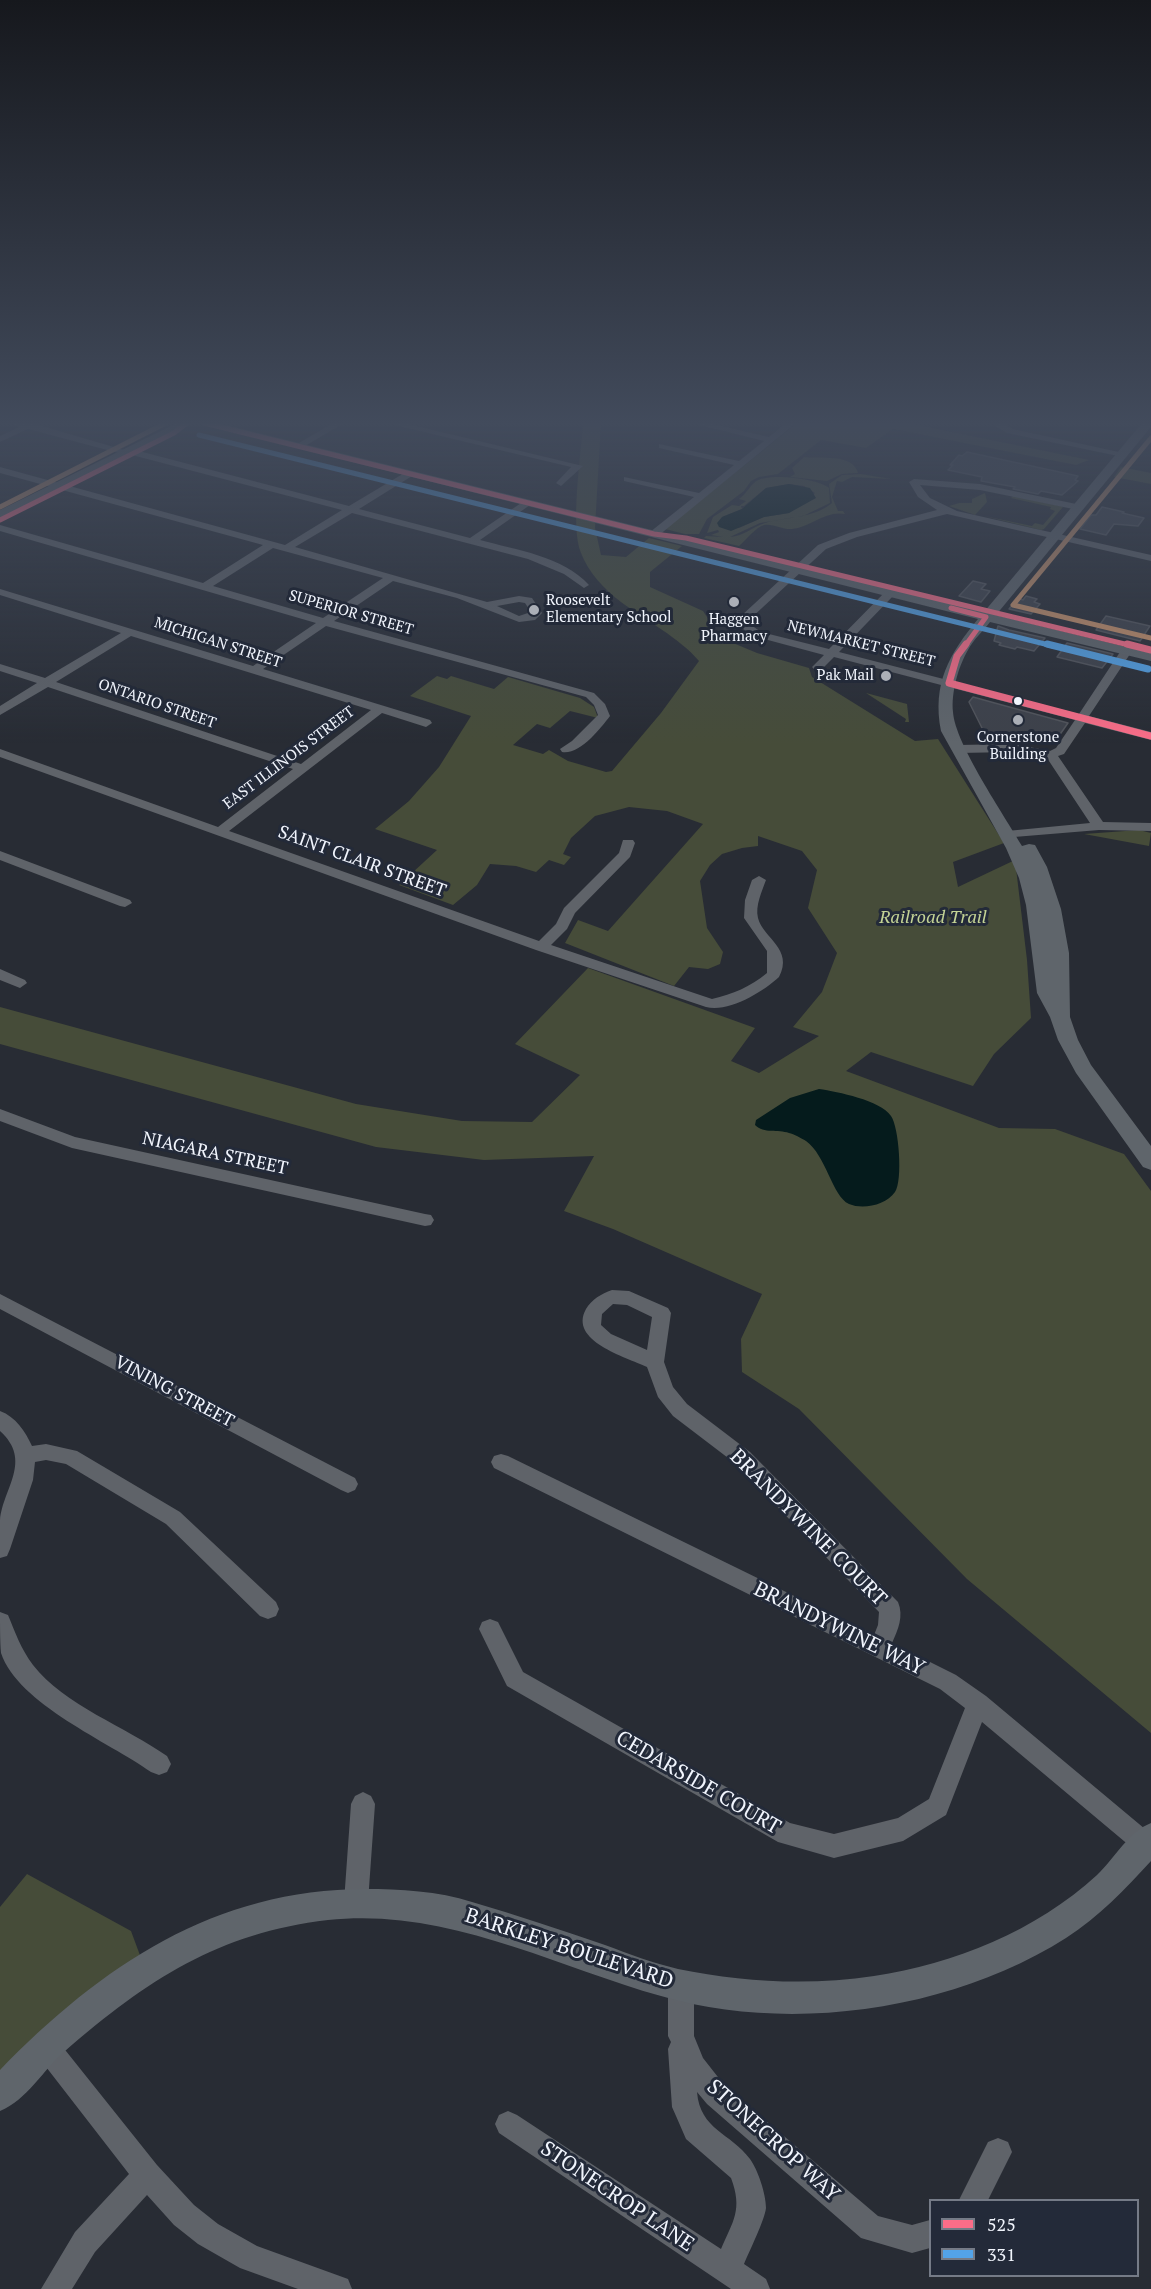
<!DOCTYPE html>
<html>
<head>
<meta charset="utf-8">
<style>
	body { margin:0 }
	#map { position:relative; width:1151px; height:2289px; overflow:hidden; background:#282c34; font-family:"PT Serif",serif }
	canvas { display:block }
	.legend { position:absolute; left:929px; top:2199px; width:210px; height:78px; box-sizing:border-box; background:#232a39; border:2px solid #757b87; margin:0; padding:8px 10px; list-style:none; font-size:18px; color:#f1f5fd }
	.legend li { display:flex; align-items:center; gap:12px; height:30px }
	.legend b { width:30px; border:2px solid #757b87 }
</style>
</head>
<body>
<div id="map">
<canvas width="1151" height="2289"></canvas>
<ul class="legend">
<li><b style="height:8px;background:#fb6d88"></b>525</li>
<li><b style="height:8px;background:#53a3e8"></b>331</li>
</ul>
</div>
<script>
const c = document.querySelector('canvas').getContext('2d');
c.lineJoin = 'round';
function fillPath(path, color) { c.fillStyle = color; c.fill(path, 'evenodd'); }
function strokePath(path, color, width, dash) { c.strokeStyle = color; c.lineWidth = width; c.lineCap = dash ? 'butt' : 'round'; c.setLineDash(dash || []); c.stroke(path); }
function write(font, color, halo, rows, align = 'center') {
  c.font = font + ' "PT Serif",serif'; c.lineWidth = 6; c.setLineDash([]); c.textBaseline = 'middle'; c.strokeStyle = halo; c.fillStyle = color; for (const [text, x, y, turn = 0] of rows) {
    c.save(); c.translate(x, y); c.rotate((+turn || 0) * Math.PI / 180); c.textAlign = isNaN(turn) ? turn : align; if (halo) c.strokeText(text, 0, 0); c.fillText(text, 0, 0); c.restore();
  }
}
fillPath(new Path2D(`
	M583,423H601L595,528L601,555L626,557L649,538L682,546L650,572V587L703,611L721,638L757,653L809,668L812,677L915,741L938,739L1004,843L953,862L958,887L1015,860L1027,960L1031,1018L994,1054L973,1086L871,1052L846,1071L999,1128L1055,1129L1124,1154L1151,1191V1733L967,1579L799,1409L742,1372L741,1339L762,1294L613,1229L564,1211L594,1156L484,1160L376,1147L0,1044V1007L356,1104L462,1121L532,1122L580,1075L515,1044L588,968L755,1028L731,1061L759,1073L819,1036L793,1027L822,992L837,953L808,908L817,870L802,851L758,836V846L742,848L722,854L710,865L700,881L707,928L723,952L720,964L708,969L689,967L674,986L565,943L578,920L608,931L703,824L667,811L629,807L595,816L571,838L563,854L571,857L564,865L549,860L536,872L516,866L490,864L477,885L453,905L399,885L437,850L375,829L409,801L439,767L471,716L410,696L437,676L447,679L451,676L494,689L508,677L580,698L594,707L598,718L570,711L550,728L537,724L513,745L543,754L549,750L568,761L606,772L612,771L661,713L699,661C681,639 644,619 621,602C605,590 588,572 581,553C570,527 581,454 583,423Z
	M797,423H908L1089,460L1076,465L893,429L866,448L821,440L778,474L759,477L751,481L744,491L707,519L699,534H685L665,529Z
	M804,457C819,459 853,453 858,473L842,474L827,481L790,477L795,474L792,468Z
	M1121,467L1151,473V484L1114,477Z
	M861,474L891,479L852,477L842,482L837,481L832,497L838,511H843L845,514C826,510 810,527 792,529C783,530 773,523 764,525C756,527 746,540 739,546L704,538L706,536L723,537L711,535L719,532L718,530L707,533L713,517L732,505L739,506L746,501L739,499C746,494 749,487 755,482C767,472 819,479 829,488L830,503L803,516L760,523L730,537C744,536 752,527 765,523C788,516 812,519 832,503L829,484L842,475ZM789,484L804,486L815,493L789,513L764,517L739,528L722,517L742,509L741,506H744L766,488Z
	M985,493L987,502L975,515L949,506L959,503H972V499Z
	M1013,496L1061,506L1063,507L1044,529L1041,530L984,516L1032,526L1035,523L1043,525L1055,511L1050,509L1051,507L1011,498Z
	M866,693L907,704L909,722H915H905L906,719Z
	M1139,830L1151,833L1149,846L1084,834Z
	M27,1874L131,1931L141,1958L0,2074V1907Z`), '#464c39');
fillPath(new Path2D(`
	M789,484L810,488L816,498L789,513L764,517L731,531L719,527L717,523L722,517L742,509L766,488Z
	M819,1089C838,1092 880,1100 891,1116C899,1127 903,1181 895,1192C886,1205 863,1210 849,1204C832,1196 826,1155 806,1141C801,1138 794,1134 789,1133C778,1129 764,1134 755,1125L756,1120L790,1098Z`), '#051b1c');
const building = new Path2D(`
	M967,452L1078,476L1075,480L1078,481L1062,495L1041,491L1038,494L1013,489L1015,487L981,481L982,477L948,470L953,465H950L959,455L962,456Z
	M1102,507L1124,512L1122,513L1144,518L1138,526L1114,524L1106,535L1080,529L1091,515H1096Z
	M973,581L986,584L981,589L990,591L981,602L959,596Z
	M1026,596L1037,599L1034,602L1040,604L1031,614L1009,609L1018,598L1023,600Z
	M1106,616L1150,626L1140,641L1096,630Z
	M998,626L1009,630L1045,638L1034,651L1017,647L1015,649L999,645L1001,643L994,641Z
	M1067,643L1113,654L1102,668L1057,657Z
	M973,697L1002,705L1068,723L1056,740L989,742L969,702Z`);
fillPath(building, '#3d414a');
strokePath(building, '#51545b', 1.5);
fillPath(new Path2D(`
	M11,423H32L131,452L126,455L28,429L0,442V436L19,427Z
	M333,423H344L300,449L292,447Z
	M386,423H404L583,466L561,486L556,483L571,467Z
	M691,423H709L769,437L786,423H796L658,536H650V532L694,497L624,481V477L699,493L734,465L659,448V444L739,461L764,441Z
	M990,423H1002L1013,429L1128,454L1123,457L1007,433Z
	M135,450L349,506L406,472H412V476L359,509L470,538L524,501H530V505L480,540C516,550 563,556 589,585L584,588L564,574L528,559L352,513L295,547L487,602L519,596L532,598L542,613L535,620L519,622L457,598L393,581L334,621L594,693L605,704L610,716C600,729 580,755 562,752L560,749L572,741L598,715L594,705L586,697L326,626L263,669L430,720L432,723L426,727L382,713L229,831L539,941L556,924L564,908L619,853L623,840H633L635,843L630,857L575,913L567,929L551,945L712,999C733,994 750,987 767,973V951L744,918L745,900L752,880L759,876L766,880C762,891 755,906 758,918C763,938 794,949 779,977C763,992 728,1013 706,1007L536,950L0,757V749L218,827L293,769L48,687L0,715V706L37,683L0,671V664L45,678L121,633L0,595V589L253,666L316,623L0,531V525L203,583L263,545L0,473V467L285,545L342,510L132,455L130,453ZM273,548L383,578L323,618L213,586ZM519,602L525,603L531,612L519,616L497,606ZM131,636L371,710L301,764L56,682Z
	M914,479L980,484L1081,505V509L1078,510L980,490L920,485L930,498L957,511L1151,555V561L947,514L857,537L826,549L750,619L751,625L761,632L829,649L886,591H894V595L839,652L1079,714L1122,649H1130L1132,651L1089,716L1151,732V740L1085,723L1064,754L1058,756L1103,822L1151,823V831L1099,830L1002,838L1000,835L1007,831L1090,823L1047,758L1013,752L958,753L952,749L958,745L1013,744L1050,751L1056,748L1075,720L834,657L822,669H814L812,667L824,655L753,636L739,626L741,616L818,545L849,533L937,510L918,497L909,482Z
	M0,851L130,900L132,903L125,907L120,906L0,860Z
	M0,969L25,980L27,983L20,988L0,980Z
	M0,1109L75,1137L425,1214L431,1215L434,1220L431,1225L425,1226L72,1148L0,1121Z
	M612,1290L629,1291L668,1308L671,1313L664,1362L673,1387L687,1404L750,1452L898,1602C904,1616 898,1630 892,1643L956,1675L986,1696L1151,1834V1861L1143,1857L982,1722L946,1815L903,1841L834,1858L778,1842L507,1686L479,1629L482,1622L490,1619L498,1622L523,1672L790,1823L834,1834L898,1818L929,1799L965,1708L940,1689L494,1468L491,1462L494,1456L501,1454L508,1456L874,1635L878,1625L879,1612L736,1464L673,1416L658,1397L647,1367C626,1357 568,1341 586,1309C592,1299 601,1294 612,1290ZM613,1304L627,1305L652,1317L647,1350L611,1334L601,1325L602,1314Z
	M0,1294L355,1478L358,1484L355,1490L348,1493L341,1490L0,1309Z
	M0,1411C16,1417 25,1431 32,1446L46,1444L77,1451L180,1512L276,1602L279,1609L276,1616L268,1619L260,1616L166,1524L66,1464L46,1460L35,1462L33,1480L10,1549L7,1556L0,1558C0,1546 0,1532 0,1520C3,1488 33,1461 0,1431Z
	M0,1612L8,1615C15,1632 21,1649 33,1665C64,1705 126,1727 167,1756L171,1764L167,1772L159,1775L151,1772C109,1742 18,1704 1,1653C0,1642 0,1625 0,1612Z
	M363,1792L371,1796L375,1804L368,1902L365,1911L356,1914L347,1911L344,1902L351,1804L355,1796Z
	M681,1972L690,1976L694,1985V2036L703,2058L725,2086L878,2216L912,2225L930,2220V2248L912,2253L861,2238L707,2104L697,2092C700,2130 731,2133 750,2159C758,2170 766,2194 766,2208C765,2219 749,2252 744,2264L766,2279L770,2289H731L499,2133L495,2124L499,2115L508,2111L517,2115L721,2249C733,2221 743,2210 731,2178L686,2139L676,2116L672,2107L668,2049L671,2042L668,2036V1985L672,1976Z
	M45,2032L54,2036L157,2165L194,2205L218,2224L257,2246L348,2279L352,2289H298L240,2268L198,2244L174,2225L147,2195L95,2252L72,2289H41L75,2232L129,2174L36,2054L32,2045L36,2036Z
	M998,2138L1008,2142L1012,2152L988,2200H959L988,2142Z`), '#5f6369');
fillPath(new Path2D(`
	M177,423H193L0,519V510Z
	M197,423H218L984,612L1142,423H1151V427L996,615L1151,653V661L990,622C983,631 973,640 968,650C958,667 951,693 953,712C955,744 1005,816 1022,846L1029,844L1035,845L1047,867L1061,909L1069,953L1070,1017L1078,1040L1091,1065L1151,1146V1170L1143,1167L1076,1073L1058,1040L1050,1017L1037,993L1026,905L1019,878L1006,848L941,731C932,684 949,654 978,619Z
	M1151,1823V1861C1125,1889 1099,1917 1066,1938C953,2010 791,2034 661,1996C552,1965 445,1907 328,1920C218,1933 147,1980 65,2051C43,2070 27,2100 0,2111V2070C101,1966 215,1889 365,1889C400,1889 438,1891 472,1902C516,1915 561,1930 605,1945C629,1954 653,1963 678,1969C741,1982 809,1986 874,1976C954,1964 1036,1931 1097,1875C1115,1858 1128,1832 1151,1823Z`), '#5f656b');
strokePath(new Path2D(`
	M204,423L654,534L686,538L1133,646
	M0,520L174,433L187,423
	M951,608L986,617L965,646`), '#fb6d88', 5);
strokePath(new Path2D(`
	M1127,644L1151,650
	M949,683L957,656L966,644
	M949,683L1151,736`), '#fb6d88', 7);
strokePath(new Path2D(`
	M199,435L1053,646`), '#53a3e8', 5);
strokePath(new Path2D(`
	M1047,644L1148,669`), '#53a3e8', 7);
strokePath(new Path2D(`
	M1151,438L1013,605L1151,638
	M0,507L166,423`), '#c7916a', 5);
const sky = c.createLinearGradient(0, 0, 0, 744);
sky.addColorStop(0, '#16181d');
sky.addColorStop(0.57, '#424b5c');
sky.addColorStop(1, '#424b5c00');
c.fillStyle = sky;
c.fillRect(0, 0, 1151, 744);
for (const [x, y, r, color] of [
	[734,602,6,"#abafb7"],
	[534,610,6,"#abafb7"],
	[886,676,6,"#abafb7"],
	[1018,701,5,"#f1f5fd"],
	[1018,720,6,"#abafb7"]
]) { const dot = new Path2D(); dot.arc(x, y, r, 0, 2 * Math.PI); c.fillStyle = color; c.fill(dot); strokePath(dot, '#232a39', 2); }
write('15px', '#f1f5fd', '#232a39', [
	["Roosevelt",546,601,"left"],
	["Elementary School",546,618,"left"],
	["Haggen",734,620],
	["Pharmacy",734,637],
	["Pak Mail",874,676,"right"],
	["Cornerstone",1018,738],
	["Building",1018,755]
]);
write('15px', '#f1f5fd', '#232a39', [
	["SUPERIOR STREET",351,613,16],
	["MICHIGAN STREET",218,643,18],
	["NEWMARKET STREET",861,644,14],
	["ONTARIO STREET",157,704,19],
	["EAST ILLINOIS STREET",289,758,-37]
]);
write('18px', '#f1f5fd', '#232a39', [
	["SAINT CLAIR STREET",362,862,20],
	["NIAGARA STREET",215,1154,12],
	["VINING STREET",174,1392,28]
]);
write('italic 18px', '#c4d395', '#232a39', [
	["Railroad Trail",933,918]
]);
write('21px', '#f1f5fd', '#232a39', [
	["BRANDYWINE COURT",808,1528,45],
	["BRANDYWINE WAY",839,1629,26],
	["CEDARSIDE COURT",698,1783,30],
	["BARKLEY BOULEVARD",569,1949,18],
	["STONECROP WAY",773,2141,42],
	["STONECROP LANE",617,2197,34]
]);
</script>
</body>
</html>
